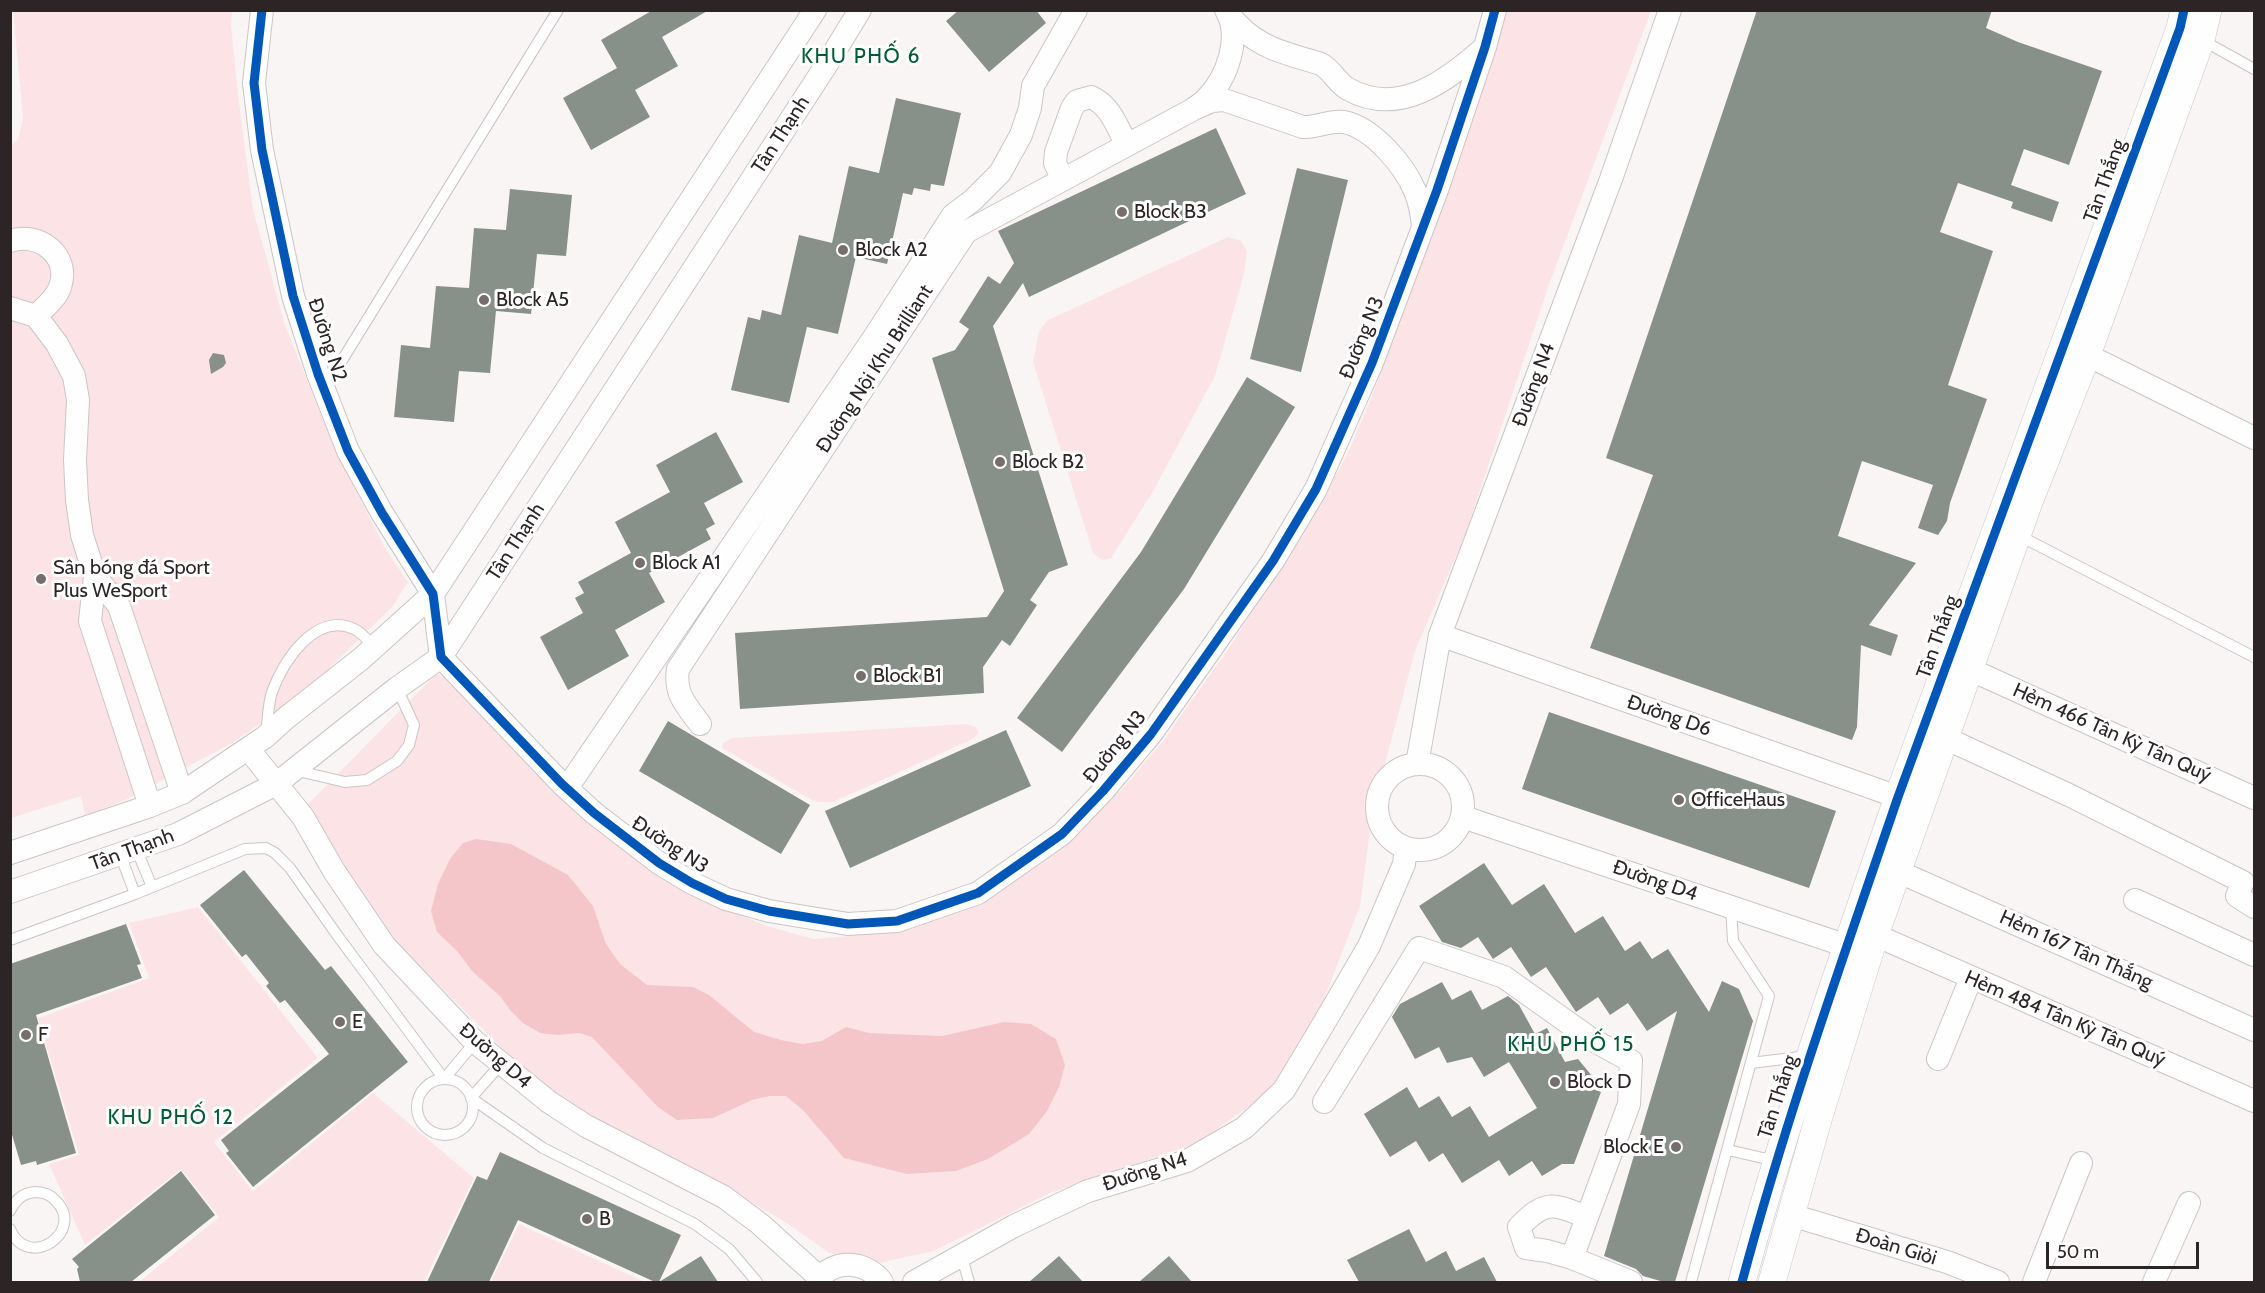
<!DOCTYPE html>
<html>
<head>
<meta charset="utf-8">
<style>
	body { margin:0 }
	#map { position:relative; width:2265px; height:1293px; overflow:hidden; background:#faf5f5; font-family:Cabin,sans-serif }
	canvas { display:block }
	.frame { position:absolute; inset:0; border:12px solid #2d2425; pointer-events:none }
	.scale { position:absolute; left:2046px; top:1242px; width:153px; height:27px; box-sizing:border-box; border:3px solid #2d2425; border-top:0; padding-left:8px; font-size:18px; line-height:21px; white-space:nowrap; color:#2d2425; -webkit-text-stroke:4px #fff; paint-order:stroke }
</style>
</head>
<body>
<div id="map">
<canvas width="2265" height="1293"></canvas>
<div class="frame"></div>
<div class="scale">50 m</div>
</div>
<script>
const c = document.querySelector('canvas').getContext('2d');
c.lineJoin = 'round';
function fillPath(path, color) { c.fillStyle = color; c.fill(path, 'evenodd'); }
function strokePath(path, color, width, dash) { c.strokeStyle = color; c.lineWidth = width; c.lineCap = dash ? 'butt' : 'round'; c.setLineDash(dash || []); c.stroke(path); }
function write(font, color, halo, rows, align = 'center') {
  c.font = font + ' Cabin,sans-serif'; c.lineWidth = 6; c.setLineDash([]); c.textBaseline = 'middle'; c.strokeStyle = halo; c.fillStyle = color; for (const [text, x, y, turn = 0] of rows) {
    c.save(); c.translate(x, y); c.rotate((+turn || 0) * Math.PI / 180); c.textAlign = isNaN(turn) ? turn : align; if (halo) c.strokeText(text, 0, 0); c.fillText(text, 0, 0); c.restore();
  }
}
fillPath(new Path2D(`
	M13,11H232L231,25L239,103L253,209L285,325L333,445L385,548L408,582L393,606L304,693L232,743L125,800L85,816L81,796L11,818L10,147L18,139L23,118Z
	M1507,11H1651L1550,282L1465,535L1415,651L1373,809L1360,906L1317,1017L1269,1092L1197,1143L1050,1193L934,1251L879,1263L829,1253L787,1223L716,1182L614,1137L564,1101L502,1048L399,946L360,893L306,806L436,674L452,680L481,707L534,773L599,829L684,891L767,926L814,939L861,935L911,927L1085,823L1124,787L1163,741L1229,648L1315,512L1347,455L1373,394Z
	M1228,237L1241,241L1247,251L1244,274L1215,376L1152,493L1111,558L1102,560L1093,553L1033,362L1039,331L1048,320Z
	M966,724L976,727L979,733L971,740L833,802H818L810,799L722,748L723,743L732,738Z
	M198,907L318,1058L214,1142L253,1191L373,1093L474,1178L424,1282H139L219,1217L181,1169L85,1245L49,1164L79,1155L38,1018L149,978L129,923Z
	M519,1224L645,1282H646H491Z`), '#fce4e6');
fillPath(new Path2D(`
	M476,839L511,844L568,875L593,906L606,944L620,964L647,985L693,987L709,995L754,1032L781,1040L802,1044L822,1041L846,1027L869,1033L942,1036L1004,1022L1031,1024L1056,1039L1065,1065L1059,1087L1047,1111L1029,1134L988,1159L956,1171L907,1174L844,1158L803,1110L786,1096H769L752,1100L713,1118L677,1120L658,1107L592,1037L579,1033L558,1035L540,1033L523,1023L510,1010L500,996L473,972L457,951L437,932L431,911L438,884L450,859L463,843Z`), '#f4c6ca');
fillPath(new Path2D(`
	M653,10H709L662,37L678,66L635,90L650,117L591,150L563,98L617,68L601,40Z
	M959,10H1036L1046,23L989,72L946,21Z
	M1757,10H1992L1986,28L2018,42L2102,71L2069,165L2024,149L2011,185L2059,202L2052,222L2011,208L2013,202L1958,183L1940,232L1993,251L1948,385L1987,399L1950,503L1947,521L1938,535L1918,528L1933,485L1862,461L1838,536L1916,563L1869,625L1898,635L1891,656L1861,645L1857,727L1852,740L1590,648L1653,475L1606,458Z
	M896,98L961,113L944,186L931,184L930,191L914,188L912,195L903,193L887,264L856,257L838,334L807,327L789,403L731,390L748,317L760,320L762,310L781,315L799,235L832,243L849,166L879,173Z
	M1216,128L1246,194L1029,297L1023,283L993,326L1068,565L1049,572L1030,600L1037,605L1010,646L1002,640L983,667L984,693L740,709L735,633L987,617L1004,591L932,358L955,350L969,329L959,322L988,276L1000,284L1014,263L998,231Z
	M1297,168L1348,180L1301,372L1250,359Z
	M510,189L572,195L566,256L537,254L531,314L496,311L490,373L459,371L454,422L394,417L401,345L430,348L436,286L469,288L474,228L506,230Z
	M213,353L224,355L226,363L223,367L211,374L209,360Z
	M1247,377L1295,407L1184,589L1062,752L1017,718L1141,552Z
	M716,432L743,482L704,503L715,524L706,529L711,539L649,573L665,602L615,630L629,656L568,690L540,637L583,613L575,598L584,593L578,582L631,553L615,522L670,492L656,465Z
	M1549,712L1836,811L1809,888L1522,789Z
	M668,721L810,805L781,854L639,771Z
	M1006,730L1031,786L850,868L825,811Z
	M1484,863L1512,905L1544,884L1575,933L1603,916L1625,951L1640,941L1652,959L1668,949L1709,1012L1722,981L1739,989L1753,1021L1675,1282H1664L1643,1276L1636,1269L1604,1256L1677,1011L1647,1031L1628,1003L1610,1015L1598,997L1576,1012L1546,967L1531,977L1511,947L1493,959L1478,937L1461,948L1442,942L1419,906Z
	M244,870L325,970L331,966L408,1062L253,1187L226,1153L229,1151L221,1140L329,1054L285,1000L280,1003L266,986L269,983L246,954L242,957L200,905Z
	M126,924L141,964L137,965L142,978L36,1015L76,1153L37,1165L36,1161L21,1165L10,1128V964Z
	M1442,982L1452,1000L1471,990L1482,1010L1508,996L1519,1005L1535,1034L1547,1028L1565,1062L1578,1059L1592,1076L1588,1087L1601,1092L1574,1164H1562L1542,1176L1532,1161L1509,1176L1499,1160L1462,1183L1443,1153L1429,1162L1416,1141L1390,1157L1364,1114L1407,1087L1419,1108L1439,1096L1452,1117L1470,1106L1489,1137L1537,1108L1509,1062L1484,1077L1472,1057L1447,1063L1439,1047L1415,1059L1392,1017L1400,1004Z
	M500,1152L681,1235L659,1282L701,1256L718,1282H655L518,1220L489,1282H427L477,1176L487,1180Z
	M181,1171L215,1215L131,1282H80L77,1269L79,1267L72,1259Z
	M1409,1229L1426,1262L1446,1251L1456,1271L1484,1257L1497,1282H1359L1347,1260Z
	M1059,1256L1083,1282H1029Z
	M1169,1256L1192,1282H1139Z`), '#88908a');
const service = new Path2D(`
	M2202,40L2254,69
	M325,388L558,10
	M2018,535L2254,657
	M266,733C268,720 268,704 272,692C283,661 316,611 354,629C362,632 369,642 375,648
	M294,770L345,782L367,780L397,761L409,745L414,725L397,688
	M136,848L152,887
	M120,854L135,894
	M10,940L135,894L245,849L266,848L275,853L290,868L337,935L444,1079L475,1042
	M1751,1063L1808,1056
	M501,1064L471,1098L543,1148L695,1224L729,1249L757,1282
	M417 1107a28 28 0 1 1 56 0a28 28 0 1 1-56 0Z
	M1728,1150L1776,1161
	M10,1211C15,1200 23,1193 35,1192C43,1192 51,1195 56,1201C86,1231 28,1272 10,1229
	M961,1254L969,1282
	M1691,1282L1769,996L1733,941L1731,907`);
const minor = new Path2D(`
	M262,10L254,83L262,150L293,296L318,374L348,451L382,513L433,594L441,657L562,784L594,813L659,863L692,883L726,899L769,911L848,924L897,921L978,893L1062,834L1103,791L1151,734L1273,561L1316,489L1372,363L1437,190L1485,47L1495,10
	M1228,13C1254,48 1282,52 1321,64C1333,71 1337,83 1348,89C1400,118 1447,80 1484,48
	M1196,108L1212,101L1224,100L1303,127C1317,128 1329,120 1344,122C1373,128 1404,165 1415,191C1420,203 1422,215 1423,227
	M1063,180L1055,163L1056,152L1072,108L1077,101L1091,97C1111,106 1117,127 1127,145
	M10,241C39,231 71,256 60,287C56,299 44,308 36,316L10,308
	M36,316L57,344L74,376L78,400L75,460L77,500L82,535L95,576L119,606L182,793
	M2087,355L2254,438
	M95,576L90,621L150,806
	M1440,635L1898,797
	M1969,669L2254,798
	M700,724C686,705 674,694 678,669L966,232L1192,110C1197,106 1203,103 1207,98C1227,78 1242,37 1226,10
	M1945,738L2069,795L2243,882L2237,896L2254,907
	M249,750L303,817L334,871L384,945L475,1042L549,1102L586,1126L724,1197L760,1224L820,1278
	M1377 807a43 43 0 1 1 86 0a43 43 0 1 1-86 0Z
	M1417,764L1440,635L1611,179L1670,10
	M567,788L875,336L953,215L973,200L1000,173L1021,135L1030,108L1033,86L1076,10
	M1463,817L1847,946
	M10,853L150,806L182,793L265,737L286,718L361,659L433,594L815,10
	M1897,871L2254,1030
	M10,892L178,834L276,784L397,688L441,657L825,67L860,10
	M2135,900L2254,955
	M1875,935L2254,1101
	M1938,1059L1971,978
	M1324,1102L1419,948L1504,977L1591,1039L1631,1061L1629,1104L1572,1258L1631,1282
	M1791,1215L1947,1262L1998,1282
	M1572,1258L1547,1251L1526,1248L1519,1227C1546,1199 1553,1204 1587,1217
	M817,1282C832,1258 866,1260 882,1282
	M914,1282L1014,1226L1088,1191L1187,1161L1244,1128L1284,1090L1324,1023L1369,946L1404,864L1406,848
	M2034,1282L2081,1163
	M2154,1282L2189,1203`);
const tertiary = new Path2D(`
	M1742,1282C1786,1118 1843,958 1898,797L2180,28L2184,10
	M1772,1282L1818,1120L1875,935L2029,502L2087,355L2201,40L2208,10`);
strokePath(service, '#cbc5c5', 12);
strokePath(minor, '#cbc5c5', 24);
strokePath(tertiary, '#cbc5c5', 28);
strokePath(service, '#fefefe', 10);
strokePath(minor, '#fefefe', 22);
strokePath(tertiary, '#fefefe', 27);
strokePath(new Path2D(`
	M262,10L254,83L262,150L293,296L318,374L348,451L382,513L433,594L441,657L562,784L594,813L659,863L692,883L726,899L769,911L848,924L897,921L978,893L1062,834L1103,791L1151,734L1273,561L1316,489L1372,363L1437,190L1485,47L1495,10
	M1742,1282C1786,1118 1843,958 1898,797L2180,28L2184,10`), '#0057b8', 9);
for (const [x, y, r, color] of [
	[1122,212,6,"#756d6e"],
	[843,250,6,"#756d6e"],
	[484,300,6,"#756d6e"],
	[1000,462,6,"#756d6e"],
	[640,563,6,"#756d6e"],
	[41,579,6,"#756d6e"],
	[861,676,6,"#756d6e"],
	[1679,800,6,"#756d6e"],
	[340,1022,6,"#756d6e"],
	[26,1035,6,"#756d6e"],
	[1555,1082,6,"#756d6e"],
	[1676,1147,6,"#756d6e"],
	[587,1219,6,"#756d6e"]
]) { const dot = new Path2D(); dot.arc(x, y, r, 0, 2 * Math.PI); c.fillStyle = color; c.fill(dot); strokePath(dot, '#fff', 2); }
write('20px', '#2d2425', '#fff', [
	["Tân Thạnh",781,135,-57],
	["Tân Thắng",2105,181,-70],
	["Đường N3",1362,338,-68],
	["Đường N2",327,340,72],
	["Đường Nội Khu Brilliant",875,369,-57],
	["Đường N4",1534,385,-70],
	["Tân Thạnh",516,542,-57],
	["Tân Thắng",1938,637,-70],
	["Đường D6",1669,716,19],
	["Hẻm 466 Tân Kỳ Tân Quý",2112,733,24],
	["Đường N3",1115,747,-51],
	["Đường N3",670,845,33],
	["Tân Thạnh",132,850,-20],
	["Đường D4",1655,881,19],
	["Hẻm 167 Tân Thắng",2076,950,24],
	["Hẻm 484 Tân Kỳ Tân Quý",2065,1019,23],
	["Đường D4",495,1056,41],
	["Tân Thắng",1778,1097,-72],
	["Đường N4",1145,1172,-18],
	["Đoàn Giỏi",1896,1247,17]
]);
write('20px', '#2d2425', '#fff', [
	["Block B3",1134,212],
	["Block A2",855,250],
	["Block A5",496,300],
	["Block B2",1012,462],
	["Block A1",652,563],
	["Sân bóng đá Sport",53,568],
	["Plus WeSport",53,591],
	["Block B1",873,676],
	["OfficeHaus",1691,800],
	["E",352,1022],
	["F",38,1035],
	["Block D",1567,1082],
	["Block E",1664,1147,"right"],
	["B",599,1219]
], 'left');
c.letterSpacing = '1.5px';
write('21px', '#005b34', '#fff', [
	["KHU PHỐ 6",861,57],
	["KHU PHỐ 15",1571,1045],
	["KHU PHỐ 12",171,1118]
]);
c.letterSpacing = '0px';
</script>
</body>
</html>
